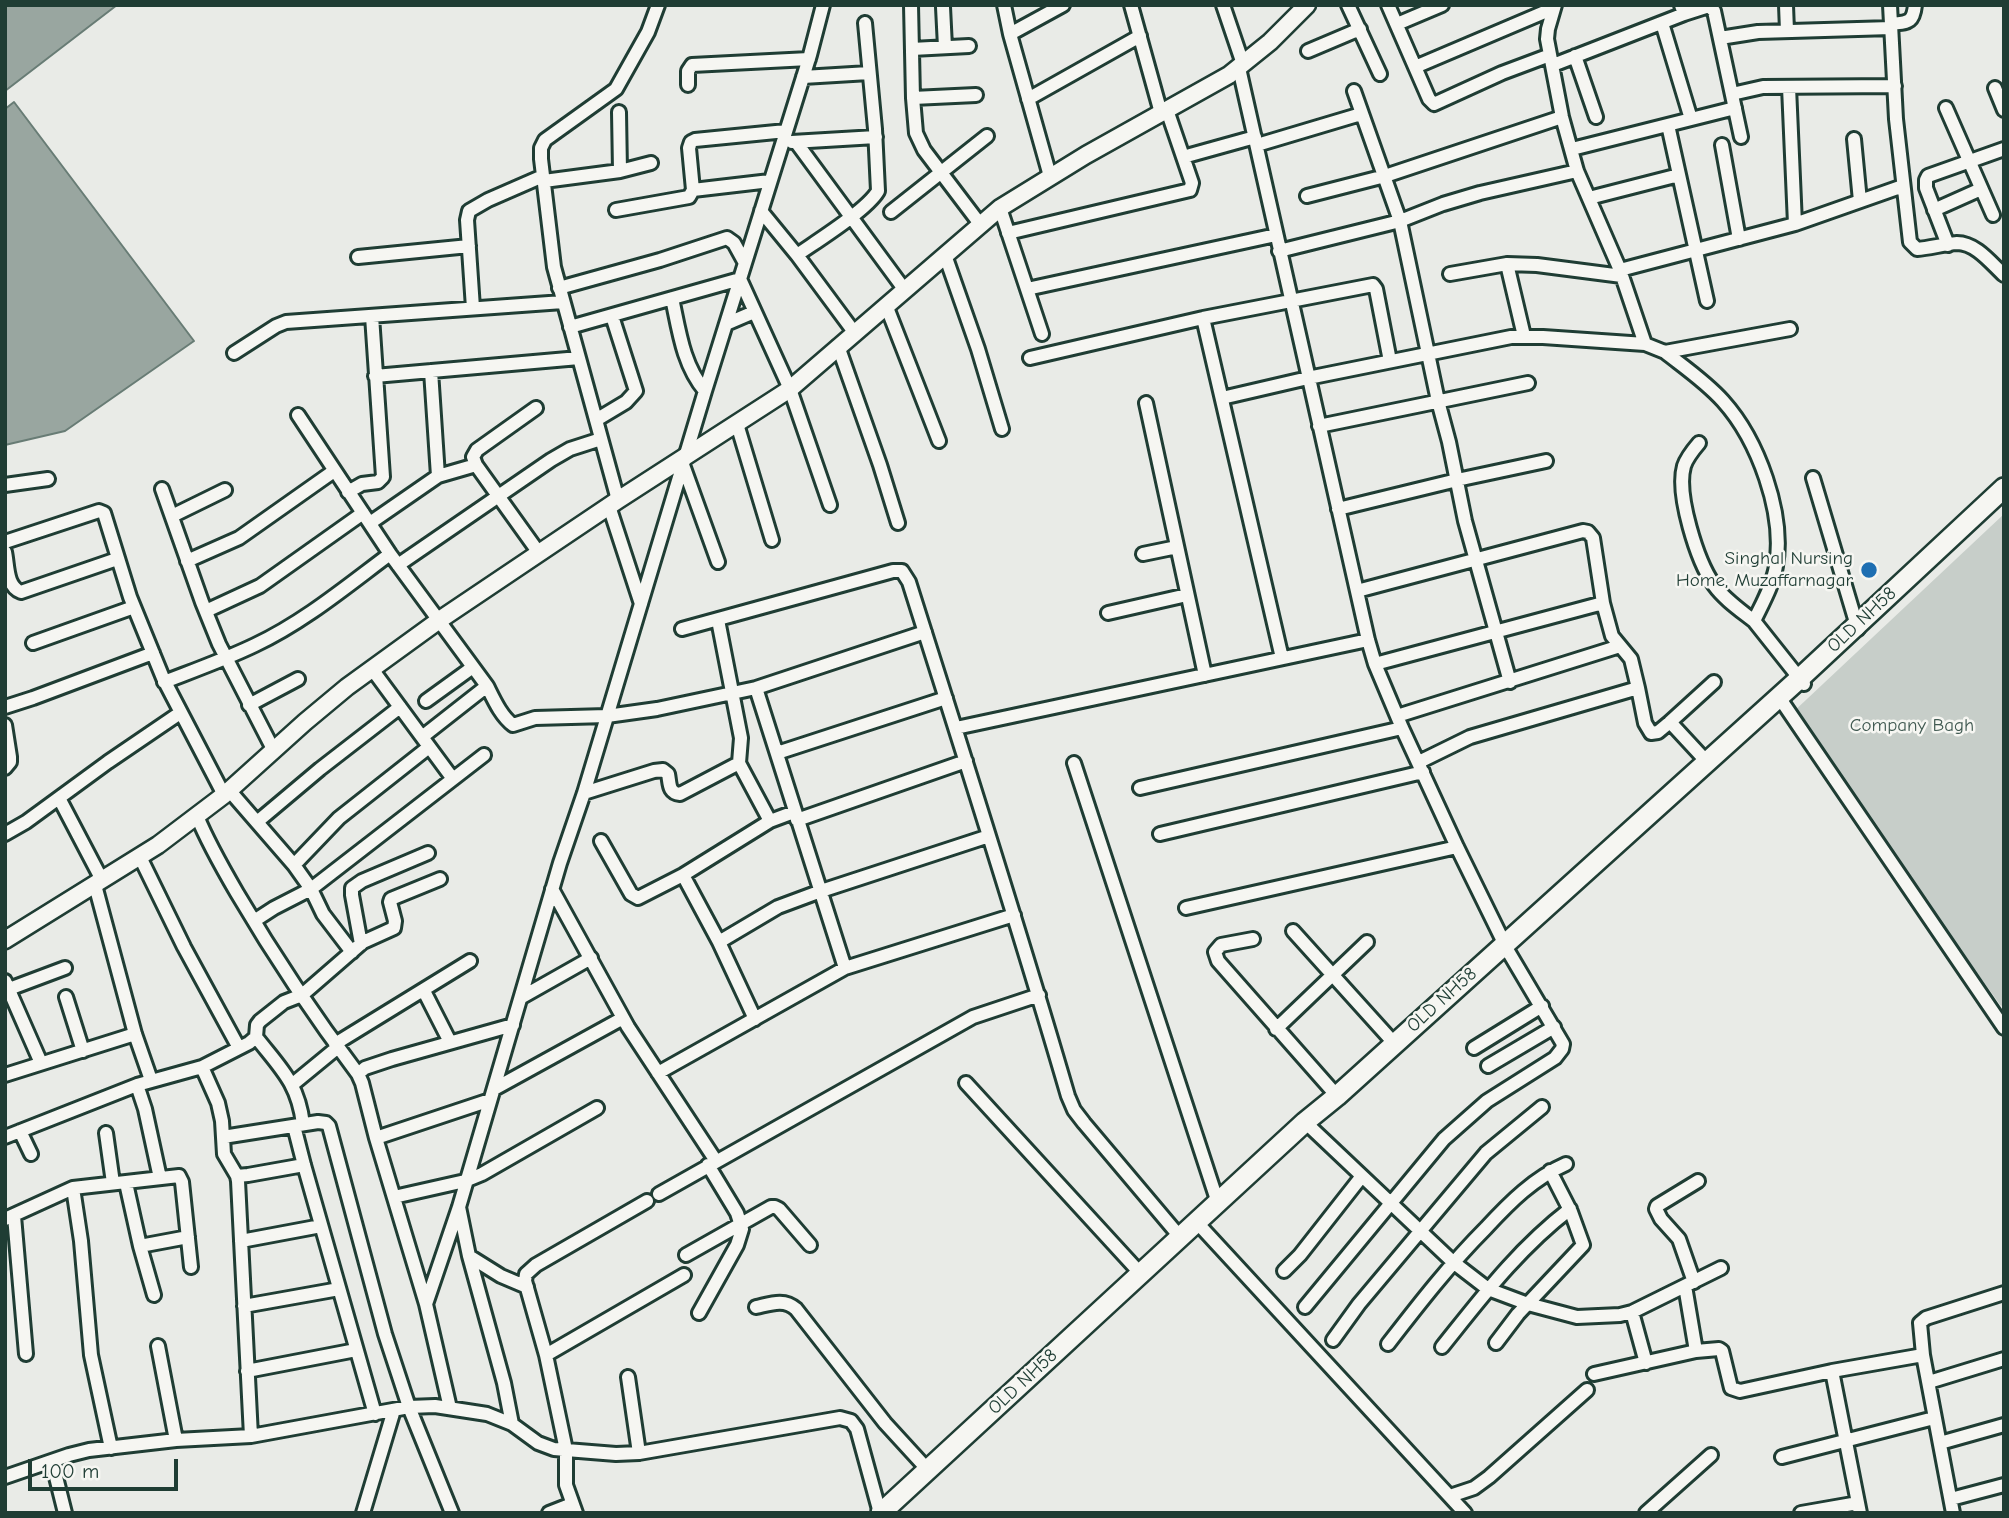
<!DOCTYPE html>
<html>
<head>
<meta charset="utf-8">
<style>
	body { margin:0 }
	#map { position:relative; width:2009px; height:1518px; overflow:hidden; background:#e9ebe7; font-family:"Comic Neue",sans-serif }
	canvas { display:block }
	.frame { position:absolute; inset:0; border:7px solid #1f3d34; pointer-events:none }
	.scale { position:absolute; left:28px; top:1459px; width:150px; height:32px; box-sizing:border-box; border:4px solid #1f3d34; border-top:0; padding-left:9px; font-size:21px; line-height:24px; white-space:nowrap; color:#1f3d34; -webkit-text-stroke:5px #f6f6f2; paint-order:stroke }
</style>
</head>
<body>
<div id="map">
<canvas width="2009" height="1518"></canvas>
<div class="frame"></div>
<div class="scale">100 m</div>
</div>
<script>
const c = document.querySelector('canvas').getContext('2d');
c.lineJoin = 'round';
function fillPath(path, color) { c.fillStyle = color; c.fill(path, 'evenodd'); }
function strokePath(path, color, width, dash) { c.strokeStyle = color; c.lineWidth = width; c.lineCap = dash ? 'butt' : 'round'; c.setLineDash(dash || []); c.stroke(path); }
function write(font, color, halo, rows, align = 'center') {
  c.font = font + ' "Comic Neue",sans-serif'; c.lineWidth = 5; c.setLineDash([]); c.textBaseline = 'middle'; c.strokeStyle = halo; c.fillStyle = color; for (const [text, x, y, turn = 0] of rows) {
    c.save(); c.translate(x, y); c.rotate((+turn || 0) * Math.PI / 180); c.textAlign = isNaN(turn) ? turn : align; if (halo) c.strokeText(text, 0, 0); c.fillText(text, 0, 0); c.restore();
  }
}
fillPath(new Path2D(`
	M2004,514V1004L2001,1006L1791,714Z`), '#c7cec9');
const water = new Path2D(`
	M5,5H117L5,91Z
	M14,102L194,341L65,431L5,445V109Z`);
fillPath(water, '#99a6a0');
strokePath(water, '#687c75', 2);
const street = new Path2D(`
	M911,5L913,98L916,133L924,150L980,224
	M1004,5L1010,34L1050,176
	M1131,5L1161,113
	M1223,5L1243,64
	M1348,5L1380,74
	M1388,5L1429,99L1434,104L1502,73L1550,55
	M1555,5L1548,29L1547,39L1562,117L1577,171L1620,270L1645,344
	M1786,5L1787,31
	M1890,5L1896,119L1910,242L1917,249C1930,248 1944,244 1957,243C1976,243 1991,263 2004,275
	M943,7L945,47
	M1684,14L1709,6L1714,11L1741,137
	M1662,23L1691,119
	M1397,24L1442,5
	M1891,24C1907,22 1913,24 1915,5
	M1010,34L1063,5
	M1720,38L1758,32L1891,28
	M912,49L969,46
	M1308,51L1360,29
	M1575,56L1596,117
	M1553,65L1684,14L1681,5
	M1415,67L1554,8
	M1239,68L1368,640L1375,664L1402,728L1457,847L1508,951L1563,1044L1562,1049L1555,1058L1487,1101L1444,1139L1305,1307
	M803,77L869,73
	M688,85V71L692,65L809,59
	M1789,87L1795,224
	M1995,88L2004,110
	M1354,91L1400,221L1438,401L1449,442L1465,521L1510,682
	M1732,94L1763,87L1895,86
	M913,98L976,95
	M1028,99L1140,36
	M1946,108L1993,215
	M619,112L620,171
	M1668,125L1707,301
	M1854,139L1860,201
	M792,142L876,137
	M796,142L904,289
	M1257,145L1361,114
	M1722,145L1739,239
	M1572,149L1735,108
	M1183,157L1255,137
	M544,181L620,171L651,163
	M693,190L770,181
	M1307,196L1385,176L1562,117
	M1589,198L1679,175
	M1000,208L1042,334
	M616,210L689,197L693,190L689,148L691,142L695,140L786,131
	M1934,210L1981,189
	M761,211L797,255L854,332
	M891,212L987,136
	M1008,233L1190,190L1192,183L1167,110
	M1948,245L1926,188V180L1928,176L2004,149
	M1279,251L1400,221L1443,204L1480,193L1577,171
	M797,255C817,241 867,210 878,191L875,129L865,23
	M945,255L978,349L1002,429
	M358,257L469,246
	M1620,270L1795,224L1903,186
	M1450,274L1507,264
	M559,288L660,260L727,238L734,243L745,263
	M1027,289L1276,235
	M672,298C679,331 683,365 705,391
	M886,305L939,441
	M473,308L467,220L469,211L488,200L543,176
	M1203,318L1282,658
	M726,324L754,312
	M570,327L740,279L790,389L830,505
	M1524,336L1507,264L1537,265L1622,276
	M838,346L880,465L898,523
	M1665,352L1790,329
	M234,353L276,326L286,322L563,302
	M1030,358L1203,318L1373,285L1376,289L1390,361
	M431,371L438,476
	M375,376L579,358
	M1222,398L1308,378L1511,337H1543L1645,344L1665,352C1684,367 1706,382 1723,401C1758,440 1785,513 1776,566C1773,585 1762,604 1754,621L1804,684
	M1146,403L1205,675
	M536,408L477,450L473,457L476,465L539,553
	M298,415L390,554L487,686C494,700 501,716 513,725L535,718L607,716L657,709L756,688L925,632
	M596,420L626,402L636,391L612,316
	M737,424L772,540
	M1319,426L1528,383
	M1699,443C1693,450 1687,457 1684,466C1676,494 1697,561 1714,585C1724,599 1740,610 1754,621
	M683,465L718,562
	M1813,478L1858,629
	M5,485L48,479
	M162,489L202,602L219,644L274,751
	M348,492L362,484L378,482L383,477L372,316
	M618,500L554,267L541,159V148L545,140L616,89L648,32L658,5
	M609,506L641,604
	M1338,509L1457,480L1546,461
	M172,516L225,490
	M370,523L438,476L476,465
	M5,542L99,511L104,513L130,597L163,678L224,795
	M5,552C8,566 6,586 21,592L117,559
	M1143,554L1177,547
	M187,561L239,538L334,471
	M398,565L551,460L570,449L601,439
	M1357,591L1583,531L1588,532L1593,538L1603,603
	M206,611L260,586L363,513
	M1108,613L1187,595
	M718,620L741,738L739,763L770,821
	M682,629L893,571H902L909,582C963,753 1018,924 1068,1096L1074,1110L1084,1123L1181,1238
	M33,643L134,607
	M1375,664L1603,603L1612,636L1631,659L1638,688
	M372,669L422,737
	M164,682C195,670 226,659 255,645C304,622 347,586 390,554
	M756,688L845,968
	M426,701L473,667
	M1783,703L2004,1028
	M249,705L298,679
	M5,707L33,698L153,653
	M1397,716L1620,646
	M1670,722L1714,682
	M5,725L10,757V762L5,768
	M956,728L1368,640
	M777,753L946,698
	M1419,762L1470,737L1638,688L1645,723L1651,733L1658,732L1670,722L1707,762
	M1074,763L1218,1203
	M453,779L422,737L487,686
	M1140,788L1402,728
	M229,790L294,865L311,889L323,914L352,952
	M584,793L654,771L663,770L668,774C670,783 668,793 680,794L739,763
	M59,798L102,880
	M197,816C208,843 223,869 237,893C274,956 314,1016 358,1074L362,1083L376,1138L426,1304L450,1408
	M797,820L966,761
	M257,822L320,769L400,707
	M5,834L26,822L108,762L180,713
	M1160,834L1423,772
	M601,841L631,894L638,898L683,875L770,821L794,812
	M140,857L184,947L239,1048
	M294,865L339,818L429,747
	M683,875L719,942L755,1019
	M95,885L135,1034L151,1080
	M552,889L628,1027L716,1161
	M1186,908L1457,847
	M254,921L274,908L311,889L484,755
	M1293,931L1394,1043
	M1253,939L1221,945L1215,952L1218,961L1337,1096
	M719,942L778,907L821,891L989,836
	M361,944L352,895V888L362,881L428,853
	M5,981L41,1063
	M9,989L65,968
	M424,991L450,1042
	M66,997L83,1051
	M522,997L591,958
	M1276,1029L1367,942
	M256,1037C281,1069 298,1083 303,1124
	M335,1044L470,961
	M1474,1048L1542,1006
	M1488,1066L1554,1027
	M202,1067L218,1103L222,1121L224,1154L237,1176L238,1181L251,1436
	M658,1073L845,968L1014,915
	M358,1074L365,1068L392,1059L513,1025
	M5,1075L135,1034
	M966,1083L1141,1274
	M293,1084L338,1047
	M137,1085L145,1109L160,1178
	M494,1089L623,1018
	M1305,1122L1453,1262L1488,1289L1528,1304L1577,1317L1620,1315L1632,1312L1721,1268
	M294,1126L304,1165L375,1414
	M20,1131L31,1154
	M106,1133L113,1183
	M5,1137L137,1085L202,1067L249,1043L256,1037L257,1025L260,1021L284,1002L302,995L363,942L394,928L395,921L390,902L391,899L440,879
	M223,1137L318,1122L326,1123L329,1126L385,1334L409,1407L452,1513
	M376,1138L490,1100
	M237,1176L248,1175L304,1165
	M126,1183L140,1246
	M73,1188L81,1241L91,1355L111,1448
	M659,1194L973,1017L1039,995
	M394,1197L465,1181L482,1174L597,1108
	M459,1207L469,1256L504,1383L512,1424
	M14,1216L26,1354
	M5,1219L73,1188L179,1176L182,1182L191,1267
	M1202,1228L1465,1513
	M241,1241L321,1226
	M686,1255L771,1207H775L779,1209L810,1245
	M469,1256L501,1276L527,1287
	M1284,1271L1300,1255L1362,1176
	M1694,1282L1679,1239L1661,1219L1656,1209L1657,1206L1698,1181
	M1685,1286L1696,1351
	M154,1295L140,1246L188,1237
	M426,1304L459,1207L560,863L584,793L705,391L810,55L823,5
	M244,1306L339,1289
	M756,1307C770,1304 784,1298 796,1309L885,1423L928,1470
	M1632,1312L1646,1363
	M699,1313L737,1245L742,1229L737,1213L708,1165
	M1333,1340L1359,1304L1486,1153L1542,1107
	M1496,1343L1518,1314L1583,1245L1571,1212L1550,1171
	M1388,1344C1419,1304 1450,1264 1486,1228C1510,1202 1534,1178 1566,1164
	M158,1346L176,1440
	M1442,1347C1482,1297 1518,1249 1570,1209
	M546,1355L684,1275
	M247,1371L356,1350
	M1832,1371L1860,1513
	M1594,1374L1696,1351L1719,1349L1722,1351L1731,1388L1740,1391L1832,1371L1923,1355
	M628,1377L639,1453
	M1929,1382L2004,1359
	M1940,1443L2004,1425
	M1782,1457L1934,1418
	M52,1461L65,1513
	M5,1477L69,1455L89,1450L176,1440L251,1436L409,1407L435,1406L487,1414L512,1424L538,1443L554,1449L616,1454L639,1453L840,1418L851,1421L857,1429L880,1513
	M1450,1496L1474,1488L1489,1477L1587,1390
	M1951,1499L2004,1485
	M363,1513L394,1410
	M549,1513L572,1504
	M576,1513L566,1485V1450L546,1355L525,1281L526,1274L536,1265L647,1201
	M1646,1513L1711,1455
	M1801,1513L1858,1503
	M1953,1513L1923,1355L1920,1323L1926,1318L2004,1293`);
const secondary = new Path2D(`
	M5,940L158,845L224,795L305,722L347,687L438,621L618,500L790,389L1000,208L1086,155L1229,75L1270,42L1307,5`);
const primary = new Path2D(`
	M881,1513L1305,1122L1337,1096L1799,679L2004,488`);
strokePath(street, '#1f3d34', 18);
strokePath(secondary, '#1f3d34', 21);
strokePath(primary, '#1f3d34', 24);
strokePath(street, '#f6f6f2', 12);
strokePath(secondary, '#f6f6f2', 16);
strokePath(primary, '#f6f6f2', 19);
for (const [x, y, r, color] of [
	[1869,570,9,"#1f6fb2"]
]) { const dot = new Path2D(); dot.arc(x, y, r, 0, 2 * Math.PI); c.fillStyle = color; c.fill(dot); strokePath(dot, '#f6f6f2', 2.5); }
write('19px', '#1f3d34', '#f6f6f2', [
	["Singhal Nursing",1853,559],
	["Home, Muzaffarnagar",1853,581]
], 'right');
write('19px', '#1f3d34', '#f6f6f2', [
	["OLD NH58",1862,620,-43],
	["OLD NH58",1442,1000,-42],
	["OLD NH58",1023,1382,-43]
]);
write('19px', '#415a52', '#f6f6f2', [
	["Company Bagh",1912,726]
]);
</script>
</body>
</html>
